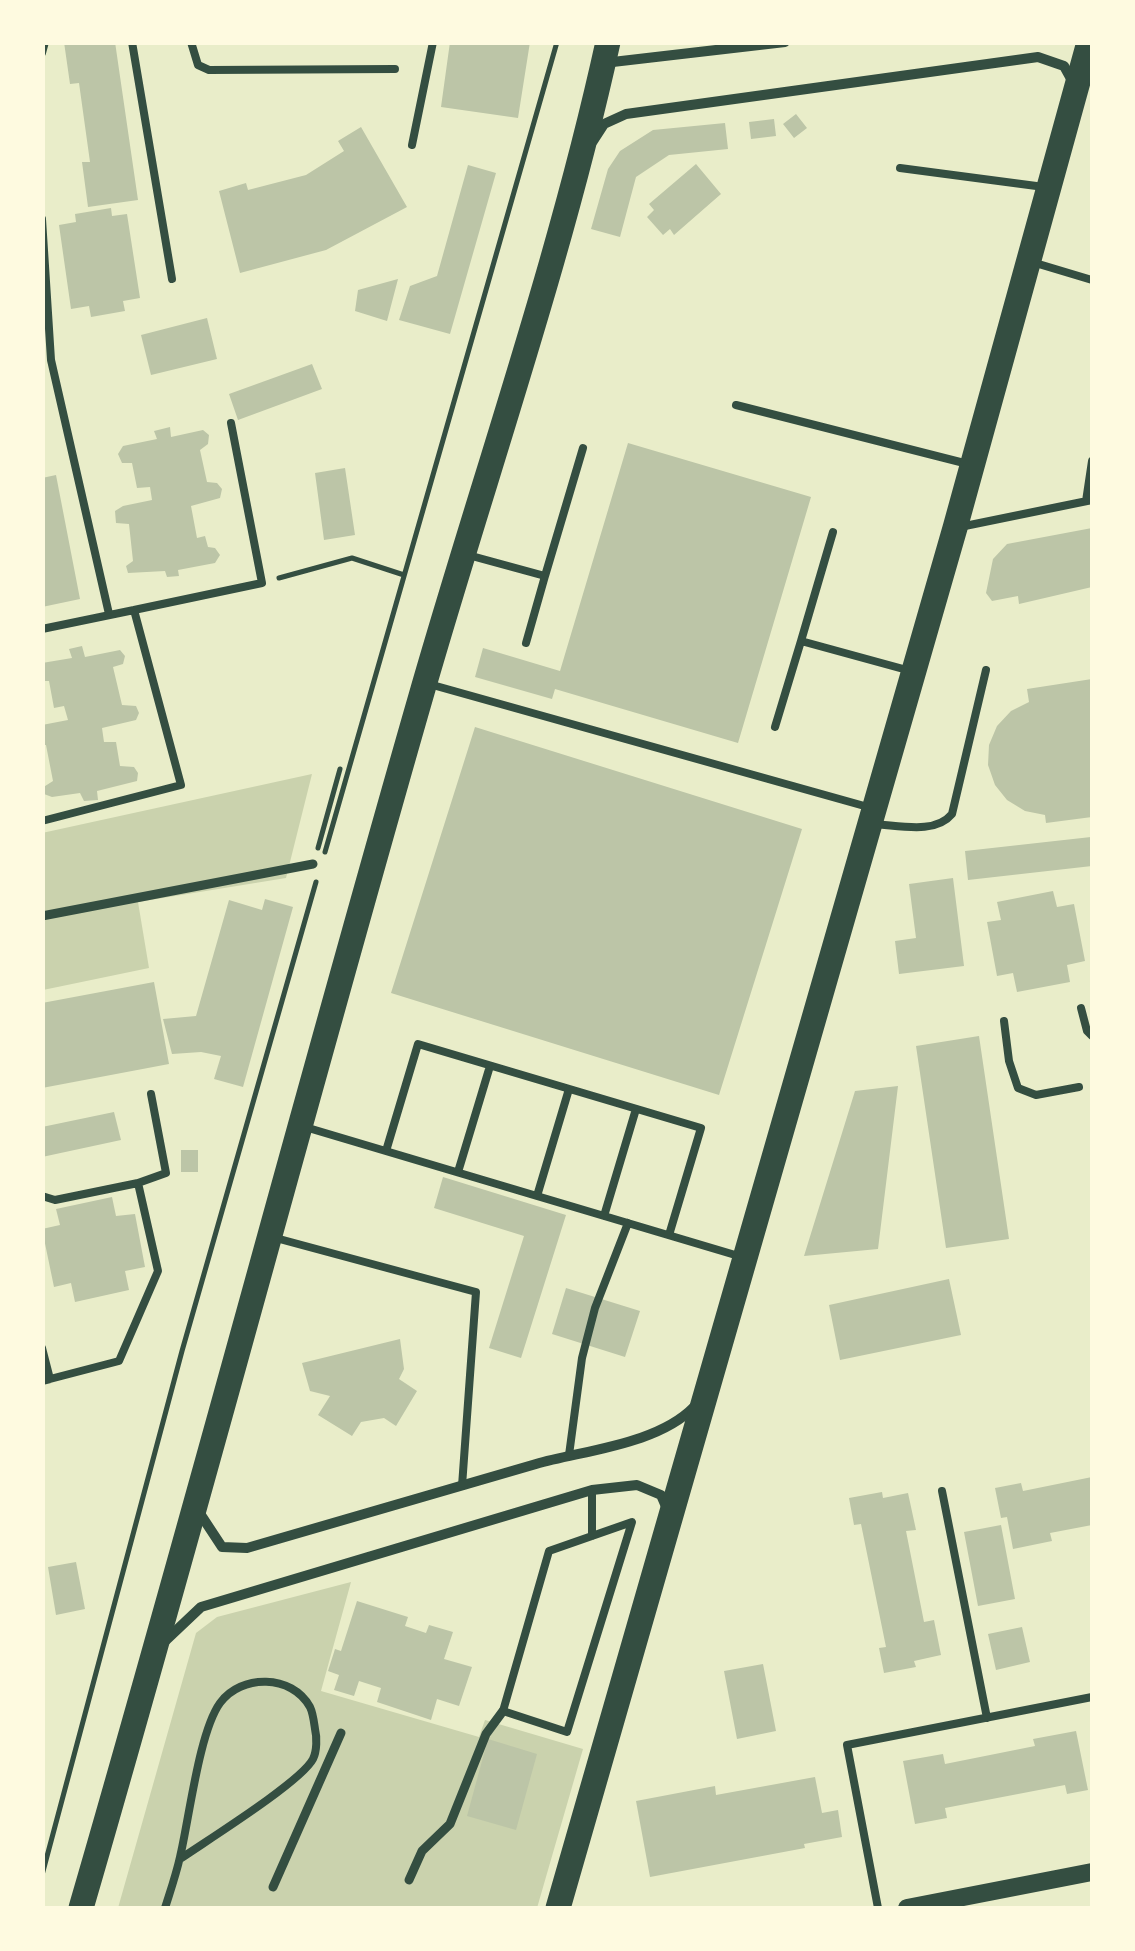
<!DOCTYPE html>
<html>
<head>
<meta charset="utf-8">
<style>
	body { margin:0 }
	#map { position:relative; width:1135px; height:1951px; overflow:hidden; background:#e9edc9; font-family:"Alegreya Sans",sans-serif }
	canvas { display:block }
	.frame { position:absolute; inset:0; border:45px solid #fefae0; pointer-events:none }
</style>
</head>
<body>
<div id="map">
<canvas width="1135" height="1951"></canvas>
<div class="frame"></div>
</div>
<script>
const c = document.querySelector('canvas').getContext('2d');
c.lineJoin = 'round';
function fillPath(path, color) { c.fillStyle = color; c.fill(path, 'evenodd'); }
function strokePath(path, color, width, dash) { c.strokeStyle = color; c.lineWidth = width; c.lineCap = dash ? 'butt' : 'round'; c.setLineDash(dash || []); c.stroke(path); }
fillPath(new Path2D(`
	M312,774L286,878L138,902L149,968L43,990L42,833Z
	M351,1582L321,1691L479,1737L485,1720L583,1749L537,1908H118L196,1633L217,1617Z`), '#cad2ad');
fillPath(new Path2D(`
	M64,42H115L138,200L88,207L82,162H90L79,83L70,84Z
	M450,42H530L518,118L441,107Z
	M796,114L807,128L794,138L783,124Z
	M774,119L776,136L751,139L749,122Z
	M725,123L728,149L669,155L636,177L620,237L591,229L608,169L620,151L653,130Z
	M361,127L407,207L326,250L240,273L219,191L246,183L248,190L306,175L344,151L338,141Z
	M696,164L721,194L674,235L670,229L663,235L647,217L654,210L649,204Z
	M468,165L496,173L450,334L399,320L410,286L437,276Z
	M111,208L112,216L127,214L140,298L123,301L125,311L91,317L89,306L71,309L59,225L76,222L75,214Z
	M398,279L387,321L355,311L358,290Z
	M207,318L217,359L151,375L141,335Z
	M312,364L322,389L238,420L229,394Z
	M170,427L171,437L203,430L209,435L208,444L200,450L207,482L217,483L222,489L220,498L191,506L197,538L205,536L208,547L215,548L220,555L215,563L178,570L179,576L167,577L165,571L128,573L126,566L133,561L129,524L116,523L115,511L123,506L152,500L150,487L137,488L132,463H122L118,454L123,446L157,439L154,431Z
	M628,443L811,497L738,743L555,689L552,699L475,677L483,648L560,671Z
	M345,468L355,535L324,540L315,473Z
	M56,475L80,599L42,607V478Z
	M1092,528V587L1019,604L1018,596L992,601L986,593L993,559L1007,544Z
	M82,646L85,657L120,650L125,656L123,664L113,667L122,705L136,706L139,713L136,720L102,728L104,742H116L120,766L134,767L138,773L137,781L97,791L98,800L84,801L80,793L52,797L44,794L42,788L53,781L46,745H42V725L68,720L64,706L54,708L49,681H42V663L72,658L69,649Z
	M1092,679V817L1046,823L1045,815L1025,811L1007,800L995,785L988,765L989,745L997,726L1011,711L1029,702L1027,689Z
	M475,727L802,829L719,1095L391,993Z
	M1091,837L1092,866L968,880L965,851Z
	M953,878L964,966L899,974L895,941L916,938L909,884Z
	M1053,891L1057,907L1074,904L1085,961L1067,965L1070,982L1017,992L1013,973L997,976L987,922L1001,920L997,902Z
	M265,899L293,907L243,1087L214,1079L221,1056L201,1052L172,1054L163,1019L196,1016L229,900L262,910Z
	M154,982L169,1064L42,1088V1003Z
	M979,1036L1009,1239L946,1248L916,1046Z
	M898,1086L878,1249L804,1256L855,1091Z
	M114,1112L121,1140L42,1157V1127Z
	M181,1150H198V1172H181Z
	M443,1177L566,1215L521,1358L489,1348L524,1236L434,1208Z
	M112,1197L116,1216L135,1214L145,1267L125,1271L129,1290L75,1302L71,1283L54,1287L42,1229L60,1225L56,1209Z
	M949,1279L961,1335L840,1360L829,1305Z
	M566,1288L640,1311L625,1357L552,1334Z
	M400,1339L404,1369L399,1379L417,1391L396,1426L384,1418L361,1422L352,1436L318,1415L330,1396L310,1391L302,1363Z
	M1092,1477V1525L1050,1533L1052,1541L1013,1549L1007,1517L1001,1518L995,1488L1021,1483L1023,1491Z
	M882,1492L883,1498L908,1493L916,1530L906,1531L924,1622L934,1620L941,1655L914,1661L916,1667L884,1673L879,1648L886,1647L861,1524L854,1525L849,1498Z
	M1001,1525L1015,1599L978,1606L964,1532Z
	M76,1562L85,1609L56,1615L48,1567Z
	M357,1601L408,1617L405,1626L426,1633L429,1625L453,1632L444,1659L472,1667L459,1706L437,1699L431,1720L377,1702L381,1688L359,1681L354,1696L334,1690L339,1675L328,1671L335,1649L341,1651Z
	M1022,1627L1030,1662L996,1670L988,1634Z
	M763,1664L776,1731L737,1739L724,1671Z
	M1076,1731L1088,1790L1067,1794L1065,1785L945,1808L947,1818L915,1824L903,1761L943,1754L945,1764L1035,1746L1033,1739Z
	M488,1739L537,1754L516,1830L467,1816Z
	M815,1777L822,1813L838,1810L842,1837L804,1844L805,1848L650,1877L636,1801L715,1786L716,1795Z`), '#bcc5a7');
strokePath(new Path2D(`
	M279,578L352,558L404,575
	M318,848L340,769
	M325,852L557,42
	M42,1875L182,1351L316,882`), '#344e41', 5);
strokePath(new Path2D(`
	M132,42L172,279
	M191,42L198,65L209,70L395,69
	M42,53L45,42
	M412,145L433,42
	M900,168L1044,187
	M42,219L51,360L109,614
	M1032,262L1092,280
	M736,405L968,464
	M1086,501L1092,461
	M960,527L1092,500
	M468,555L545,576L583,448
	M42,629L134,610
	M801,641L833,532
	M526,643L545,576
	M429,684L868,807
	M775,727L801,641L907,670
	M42,821L181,785L134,610L262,583L231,423
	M873,824C898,825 935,835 952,814L986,670
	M1081,1008L1087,1031L1092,1036
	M1004,1021L1009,1061L1018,1088L1036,1095L1079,1087
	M305,1127L742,1257
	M386,1151L418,1044L701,1128L669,1235
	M458,1172L490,1066
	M42,1196L55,1200L138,1183L166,1173L151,1094
	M537,1196L569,1089
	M604,1216L636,1109
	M272,1237L476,1292L462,1486
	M42,1348L50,1379L42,1381
	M50,1379L119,1361L158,1271L138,1183
	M569,1455L582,1358L595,1308L628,1223
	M942,1491L987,1718
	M632,1522L567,1732L503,1711L549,1551Z
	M592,1536V1490
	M165,1908C170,1892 176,1875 180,1857C189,1820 199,1732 220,1703C241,1674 292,1674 310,1707C313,1713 314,1722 315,1729C317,1737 317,1751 313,1759C301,1782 206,1841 180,1859
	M878,1908L847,1745L1092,1697`), '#344e41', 8);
strokePath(new Path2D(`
	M42,916L313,864
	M409,1880L422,1851L450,1824L486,1734L503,1711
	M273,1887L341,1733`), '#344e41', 9);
strokePath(new Path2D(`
	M604,63L785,42
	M593,141L604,124L626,114L1038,57L1064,66L1074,84
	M199,1512L222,1547L247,1548C343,1520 440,1492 536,1464C586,1450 658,1444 694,1407
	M164,1642L201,1607L592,1490L637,1485L661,1495L668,1511`), '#344e41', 10);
strokePath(new Path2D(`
	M907,1908L1092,1872`), '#344e41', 18);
strokePath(new Path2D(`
	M81,1908C199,1503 306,1095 423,689C485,474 560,261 608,42
	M558,1908L955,528L1089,42`), '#344e41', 25);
</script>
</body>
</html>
